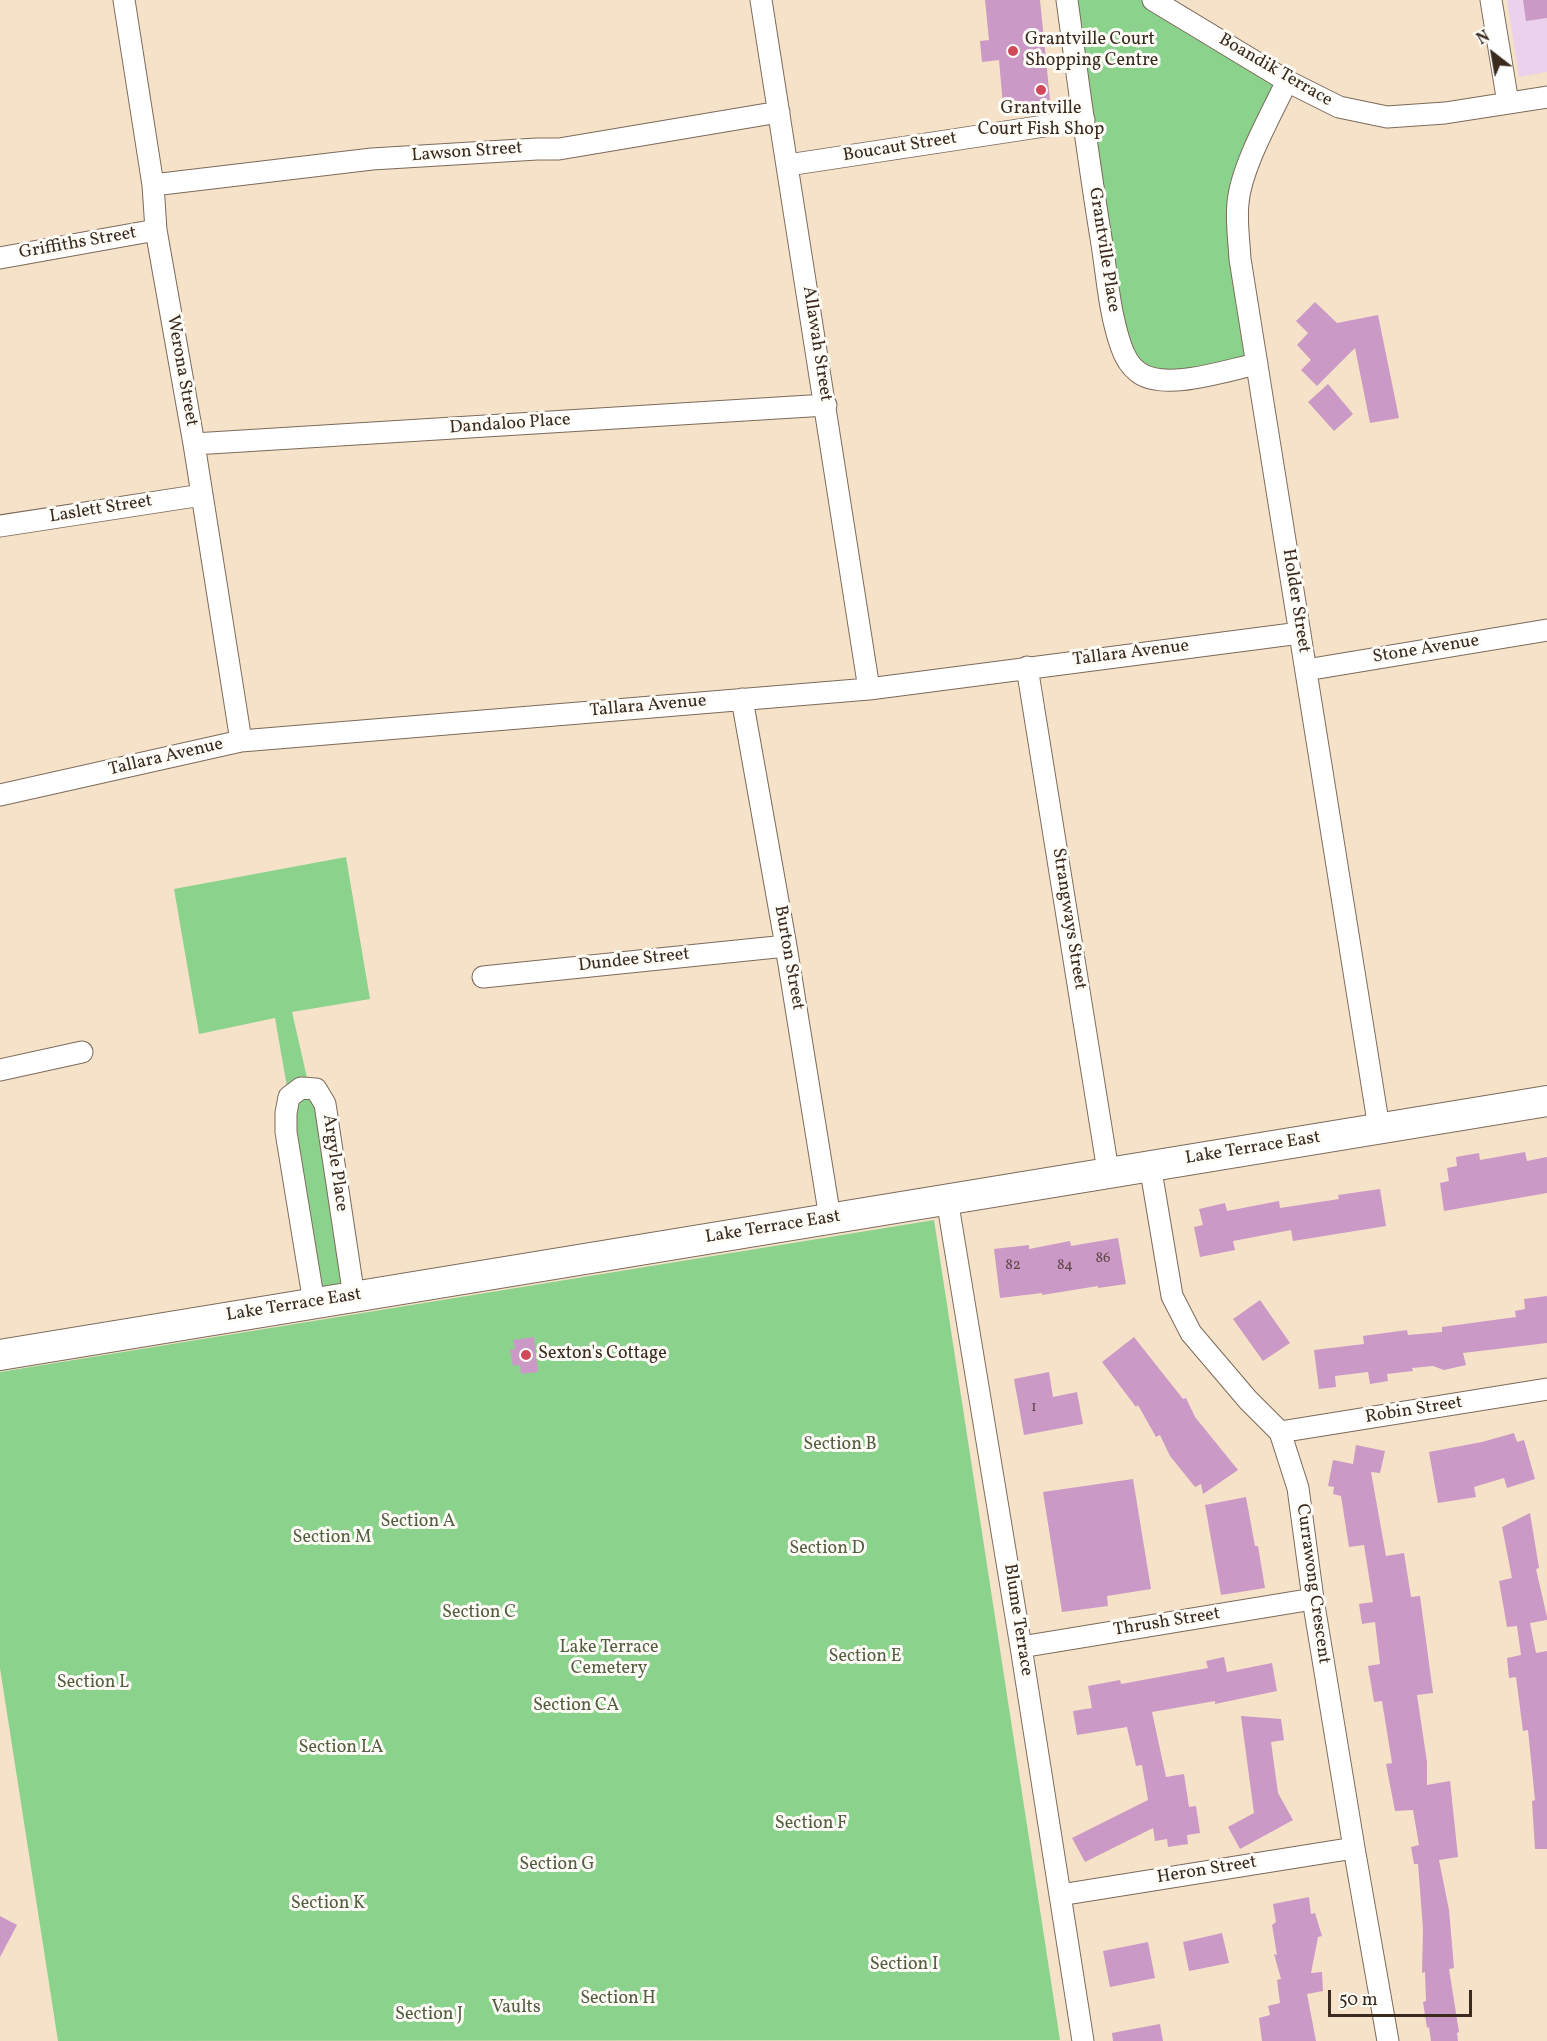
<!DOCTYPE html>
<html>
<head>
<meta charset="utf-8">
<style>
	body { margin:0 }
	#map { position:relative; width:1547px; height:2041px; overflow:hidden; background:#f5e2c9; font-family:Vollkorn,serif }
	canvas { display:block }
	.north { position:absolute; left:1463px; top:24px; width:60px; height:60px; -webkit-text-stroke:4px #fdfcf7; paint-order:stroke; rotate:329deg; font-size:16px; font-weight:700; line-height:24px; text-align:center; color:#3b2a1e }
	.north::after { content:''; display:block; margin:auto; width:21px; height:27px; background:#3b2a1e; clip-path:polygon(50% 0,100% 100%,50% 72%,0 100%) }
	.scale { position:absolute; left:1328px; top:1990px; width:144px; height:27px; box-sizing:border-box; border:3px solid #3b2a1e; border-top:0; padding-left:8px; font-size:18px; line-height:21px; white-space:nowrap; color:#3b2a1e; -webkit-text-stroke:4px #fdfcf7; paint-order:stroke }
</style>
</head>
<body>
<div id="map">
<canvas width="1547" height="2041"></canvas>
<div class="north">N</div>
<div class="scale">50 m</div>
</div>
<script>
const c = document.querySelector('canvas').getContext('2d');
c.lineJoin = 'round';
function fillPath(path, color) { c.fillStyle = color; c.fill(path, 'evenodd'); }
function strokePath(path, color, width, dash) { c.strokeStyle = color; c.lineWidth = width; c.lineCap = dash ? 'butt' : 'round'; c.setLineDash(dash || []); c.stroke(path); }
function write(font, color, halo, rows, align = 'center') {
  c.font = font + ' Vollkorn,serif'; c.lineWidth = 6; c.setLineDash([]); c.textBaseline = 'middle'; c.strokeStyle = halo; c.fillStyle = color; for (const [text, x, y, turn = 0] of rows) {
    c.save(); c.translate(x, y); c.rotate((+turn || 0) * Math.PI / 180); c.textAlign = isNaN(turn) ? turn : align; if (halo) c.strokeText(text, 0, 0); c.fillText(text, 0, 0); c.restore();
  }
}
fillPath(new Path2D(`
	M1507,0H1547V72L1519,77Z`), '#ebd1eb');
fillPath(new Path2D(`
	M1071,0H1142L1278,82L1243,158L1253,363L1163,376L1130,356L1119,325Z
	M346,857L370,999L292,1012L308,1082L287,1087L275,1018L199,1034L174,889Z
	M304,1092L313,1093L349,1293L318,1300L290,1114Z
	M934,1220L1060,2040L58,2041L0,1668V1372Z`), '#8bd38d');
fillPath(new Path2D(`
	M985,0H1040L1050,100L1003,105L999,60L982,62L980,41L989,40Z
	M1523,0H1547V18L1526,21Z
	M1315,302L1337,323L1378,315L1399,418L1370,423L1355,348L1317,386L1301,370L1311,360L1297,345L1308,333L1296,321Z
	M1328,384L1353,414L1334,431L1308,402Z
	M1525,1152L1527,1161L1547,1157V1193L1444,1211L1440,1183L1449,1181L1447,1168L1457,1166L1456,1157L1479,1153L1480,1160Z
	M1380,1189L1386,1226L1293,1241L1291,1230L1233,1241L1235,1250L1200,1257L1194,1227L1203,1225L1199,1209L1225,1203L1227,1211L1279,1201L1280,1208L1339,1199L1338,1195Z
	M1118,1238L1126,1284L1098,1288V1286L1042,1295V1293L1000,1298L994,1249L1029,1245V1249L1070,1241L1071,1246Z
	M1547,1296V1343L1463,1353L1466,1365L1444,1370L1433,1366L1412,1368L1413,1371L1387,1374L1388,1381L1370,1384L1368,1372L1335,1376L1336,1387L1319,1389L1314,1350L1364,1344L1363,1336L1407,1330L1408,1335L1442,1332V1327L1516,1317L1515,1311L1525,1309L1524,1299Z
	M1260,1300L1290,1343L1263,1361L1233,1319Z
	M534,1337L538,1372L521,1374L520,1365L513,1366L510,1350L515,1349L513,1340Z
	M1134,1337L1183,1399L1186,1398L1195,1417L1238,1470L1203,1494L1201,1484L1195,1487L1170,1456L1160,1435L1156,1437L1138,1405L1136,1407L1102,1362Z
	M1049,1372L1053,1397L1077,1392L1083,1424L1024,1435L1014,1379Z
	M1514,1433L1517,1442L1524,1440L1535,1479L1507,1488L1504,1478L1474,1487L1476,1497L1438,1503L1429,1452L1482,1442Z
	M1356,1445L1385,1451L1380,1473L1371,1472L1386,1556L1404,1553L1411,1597L1420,1596L1433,1693L1417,1695L1427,1762V1785L1450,1781L1458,1857L1439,1860L1449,1910L1454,1968L1449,1969L1459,2032L1457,2033L1458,2041H1431L1429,2027L1427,2028L1423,2002L1426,2001L1425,1972L1422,1973L1423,1929L1418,1864H1414L1411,1847L1419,1845L1413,1810L1395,1811L1386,1764L1392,1763L1382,1701L1374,1702L1368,1666L1380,1664L1375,1622L1362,1624L1359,1604L1373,1602L1364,1545L1349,1547L1341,1496L1333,1494L1334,1487L1328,1486L1333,1460L1353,1464Z
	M1133,1479L1151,1589L1107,1596L1108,1606L1062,1612L1043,1492Z
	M1246,1497L1255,1546H1258L1265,1588L1221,1595L1205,1505Z
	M1530,1513L1539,1568L1536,1569L1547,1617V1620L1530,1623L1536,1653L1547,1651V1849H1535L1532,1801L1535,1800L1528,1730L1523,1731L1516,1677L1509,1678L1507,1658L1521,1655L1517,1626L1507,1627L1499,1581L1512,1578L1502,1527Z
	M1224,1657L1227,1672L1272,1663L1277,1691L1215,1704V1701L1152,1712L1166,1777L1184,1774L1189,1807L1196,1806L1200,1833L1187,1835L1188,1844L1168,1847L1167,1839L1155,1841L1153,1828L1085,1862L1072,1838L1148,1800L1142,1765L1136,1766L1127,1727L1077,1735L1073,1711L1092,1708L1088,1686L1120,1680L1121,1684L1208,1668L1206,1661Z
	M1241,1716L1281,1719L1284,1740L1271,1742L1278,1793L1293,1820L1240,1849L1228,1827L1254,1813Z
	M1309,1897L1311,1914L1315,1913L1322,1936L1318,1937L1311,1973L1322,1972L1323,1991L1307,1994L1316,2041H1262L1259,2018L1270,2015L1268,2006L1280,2003L1277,1980L1281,1979L1274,1954L1277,1955L1272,1925L1276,1922L1273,1904Z
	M0,1916L17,1925L0,1957Z
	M1222,1933L1229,1963L1189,1971L1183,1942Z
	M1148,1942L1155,1978L1110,1987L1103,1951Z
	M1160,2024L1163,2041H1113L1112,2033Z`), '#cb99c6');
const street = new Path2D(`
	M124,0L153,185L156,230L194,444L241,741
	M761,0L869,689
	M1067,0C1078,80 1088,159 1101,238C1107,274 1109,312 1121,346C1124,355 1130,366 1138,372C1164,392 1227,370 1257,364
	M1153,0L1287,81L1339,107L1387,117L1445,113L1547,97
	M1491,0L1508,103
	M1287,81C1271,115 1241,167 1238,203C1236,221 1239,240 1240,259L1379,1128
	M788,165L1084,120
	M153,185L372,159L537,149H559L779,112
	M0,258L156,230
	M194,444L826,405
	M0,526L202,495
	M1027,667L1108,1171
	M1306,670L1547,630
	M742,699L786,946L830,1218
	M0,795L241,741L869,689L1300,633
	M483,977L786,946
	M0,1070L82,1052
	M1150,1165L1172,1296L1191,1333L1248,1400L1280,1432L1298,1488L1313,1599L1354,1848L1388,2041
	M947,1199L1021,1647L1083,2041
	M314,1303L286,1132V1113L289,1097L301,1088L316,1089L325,1104L354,1297
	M1280,1432L1547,1389
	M1021,1647L1313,1599
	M1060,1895L1354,1848`);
const secondary = new Path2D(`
	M0,1355L1547,1101`);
strokePath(street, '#7c6a5a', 23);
strokePath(secondary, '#7c6a5a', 32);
strokePath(street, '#fff', 21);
strokePath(secondary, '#fff', 30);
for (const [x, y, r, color] of [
	[1013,51,6,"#d1495b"],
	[1041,90,6,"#d1495b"],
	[526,1355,6,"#d1495b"]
]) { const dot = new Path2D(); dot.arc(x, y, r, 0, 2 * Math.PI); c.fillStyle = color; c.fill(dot); strokePath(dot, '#fdfcf7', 2); }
write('15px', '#5f4648', null, [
	["86",1103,1259],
	["82",1013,1266],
	["84",1065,1266],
	["1",1034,1408]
]);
write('18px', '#3b2a1e', '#fdfcf7', [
	["Grantville Court",1025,41],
	["Shopping Centre",1025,62],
	["Grantville",1041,110,"center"],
	["Court Fish Shop",1041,131,"center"],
	["Sexton's Cottage",538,1355]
], 'left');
write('18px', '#3b2a1e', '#fdfcf7', [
	["Boandik Terrace",1275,71,30],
	["Boucaut Street",900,148,-9],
	["Lawson Street",467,153,-4],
	["Griffiths Street",78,244,-10],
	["Grantville Place",1103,250,81],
	["Allawah Street",816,344,81],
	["Werona Street",181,371,80],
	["Dandaloo Place",510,425,-4],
	["Laslett Street",101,510,-9],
	["Holder Street",1295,601,81],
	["Stone Avenue",1426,650,-9],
	["Tallara Avenue",1131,654,-7],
	["Tallara Avenue",648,707,-5],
	["Tallara Avenue",166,758,-13],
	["Strangways Street",1068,919,81],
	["Burton Street",788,958,80],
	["Dundee Street",634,961,-6],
	["Lake Terrace East",1253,1149,-9],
	["Argyle Place",334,1163,82],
	["Lake Terrace East",773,1228,-9],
	["Lake Terrace East",294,1306,-9],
	["Robin Street",1414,1411,-9],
	["Currawong Crescent",1312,1584,82],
	["Blume Terrace",1017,1620,81],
	["Thrush Street",1167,1623,-9],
	["Heron Street",1207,1871,-9]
]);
write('18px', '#535d3f', '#fdfcf7', [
	["Section B",840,1446],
	["Section A",418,1523],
	["Section M",332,1539],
	["Section D",827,1550],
	["Section C",479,1614],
	["Lake Terrace",609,1649],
	["Cemetery",609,1670],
	["Section E",865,1658],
	["Section L",93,1684],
	["Section CA",576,1707],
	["Section LA",341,1749],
	["Section F",811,1825],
	["Section G",557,1866],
	["Section K",328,1905],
	["Section I",904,1966],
	["Section H",618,2000],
	["Vaults",516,2009],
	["Section J",429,2016]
]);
</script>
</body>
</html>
